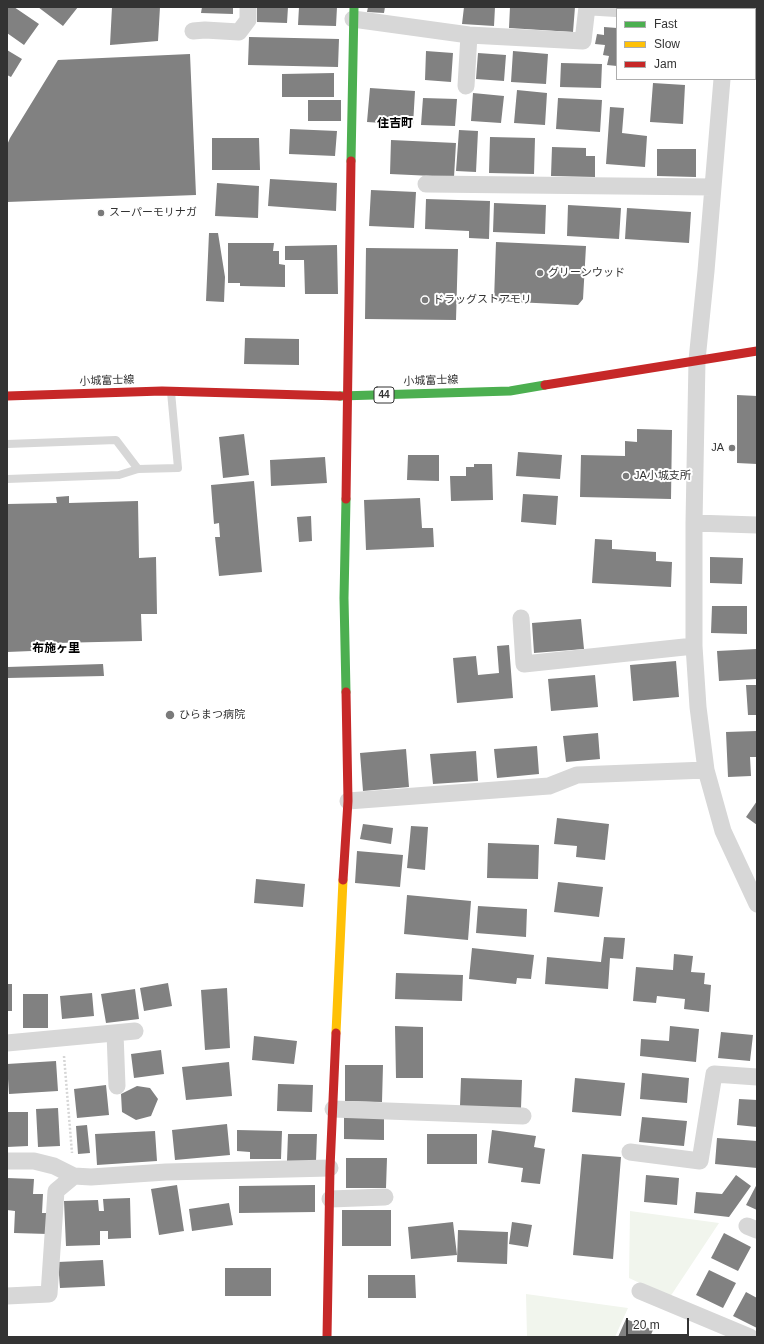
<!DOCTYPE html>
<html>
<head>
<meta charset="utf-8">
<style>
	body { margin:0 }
	#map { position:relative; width:764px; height:1344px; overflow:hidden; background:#fff; font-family:Helvetica,sans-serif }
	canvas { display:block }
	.frame { position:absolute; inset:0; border:8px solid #333; pointer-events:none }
	.legend { position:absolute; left:616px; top:8px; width:140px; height:72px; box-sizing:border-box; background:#fff; border:1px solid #adadad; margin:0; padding:5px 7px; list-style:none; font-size:12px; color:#333 }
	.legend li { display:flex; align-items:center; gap:8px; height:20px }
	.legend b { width:20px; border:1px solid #adadad }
	.scale { position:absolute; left:626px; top:1318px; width:63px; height:18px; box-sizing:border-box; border:2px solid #333; border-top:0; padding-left:5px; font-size:12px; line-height:14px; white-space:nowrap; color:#333; -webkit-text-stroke:3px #fff; paint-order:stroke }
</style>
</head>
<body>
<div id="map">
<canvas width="764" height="1344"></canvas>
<div class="frame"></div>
<ul class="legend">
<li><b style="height:5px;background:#4caf50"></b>Fast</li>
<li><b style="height:5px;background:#ffc107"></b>Slow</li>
<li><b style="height:5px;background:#c62828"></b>Jam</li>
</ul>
<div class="scale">20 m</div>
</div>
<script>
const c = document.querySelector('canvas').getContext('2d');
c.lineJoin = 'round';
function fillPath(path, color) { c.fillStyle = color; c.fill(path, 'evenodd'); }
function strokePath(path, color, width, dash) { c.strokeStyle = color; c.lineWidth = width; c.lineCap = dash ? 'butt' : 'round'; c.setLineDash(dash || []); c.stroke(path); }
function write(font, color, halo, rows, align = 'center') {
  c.font = font + ' Helvetica,"Noto Sans JP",sans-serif'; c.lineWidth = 4; c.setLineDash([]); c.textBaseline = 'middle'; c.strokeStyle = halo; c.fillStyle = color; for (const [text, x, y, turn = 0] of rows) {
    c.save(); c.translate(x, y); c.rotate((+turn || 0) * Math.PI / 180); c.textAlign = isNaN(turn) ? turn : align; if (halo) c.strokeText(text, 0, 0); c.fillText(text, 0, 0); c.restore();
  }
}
fillPath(new Path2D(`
	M630,1211L719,1223L670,1297L629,1278Z
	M526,1294L628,1308L615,1337H527Z`), '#f1f5ed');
fillPath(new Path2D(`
	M7,7H14L39,24L24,45L7,33Z
	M38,7H78L63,26Z
	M112,7H160L158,41L110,45Z
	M202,7H233V14L201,13Z
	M257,7H288L287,23L257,22Z
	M299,7H337L336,26L298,25Z
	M368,7H385L384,13L367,12Z
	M464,7H495L494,26L462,24Z
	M510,7H575L573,32L509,28Z
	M684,7H707V9H692Z
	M604,27L617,28V66L607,65L609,56L603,55L605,45L595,44L597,34L604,35Z
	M249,37L339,39L338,67L248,65Z
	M7,50L22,59L11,77L7,75Z
	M426,51L453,53L451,82L425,80Z
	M513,51L548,54L546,84L511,82Z
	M478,53L506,55L504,81L476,79Z
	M190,54L196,195L7,202V145L10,138L58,60Z
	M561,63L602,64L601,88L560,87Z
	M334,73V97H282V74Z
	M653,83L685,85L683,124L650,122Z
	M370,88L415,91L413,125L367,122Z
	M517,90L547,93L545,125L514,123Z
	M473,93L504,96L501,123L471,121Z
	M423,98L457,99L455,126L421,125Z
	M558,98L602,100L600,132L556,129Z
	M308,100H341V121H308Z
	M610,107L624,108L622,133L647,136L645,167L606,164Z
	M290,129L337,131L335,156L289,154Z
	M459,130L478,131L476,172L456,171Z
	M490,137L535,138L534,174L489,173Z
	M212,138H259L260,170H212Z
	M391,140L456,143L454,177L390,174Z
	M552,147L586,148V156H595V177L551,176Z
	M657,149H696V177L657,176Z
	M270,179L337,183L336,211L268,206Z
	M217,183L259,186L258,218L215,216Z
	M371,190L416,192L414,228L369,226Z
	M426,199L490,201L489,239L469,238V231L425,229Z
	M494,203L546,205L545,234L493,232Z
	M568,205L621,208L619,239L567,236Z
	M627,208L691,212L689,243L625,239Z
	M209,233H218L225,277L224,302L206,301Z
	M496,242L586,246L583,299L578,305L494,301Z
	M228,243H274L273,251H279V264L285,265V287L240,286V283H228Z
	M337,245L338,294H305L304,260H285V246Z
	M366,248L458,249L456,320L365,319Z
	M245,338L299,339V365L244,364Z
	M737,395L757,396V464L737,463Z
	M637,429L672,430L671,499L580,497L581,455L625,456V441L637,442Z
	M244,434L249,475L223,478L219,437Z
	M518,452L562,455L560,479L516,476Z
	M408,455H439V481L407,480Z
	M325,457L327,483L271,486L270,460Z
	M474,464H492L493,500L451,501L450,476H466V467H474Z
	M254,481L262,572L219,576L215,537H220L219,523L214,524L211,485Z
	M523,494L558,496L556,525L521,522Z
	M69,496V503L138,501L139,558L156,557L157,614H141L142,641L55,643L56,650L7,652V504L57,503L56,497Z
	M420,498L422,528H433L434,547L366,550L364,500Z
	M311,516L312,541L299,542L297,517Z
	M595,539L612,540V549L656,552V561L672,562L671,587L592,583Z
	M710,557L743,558L742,584L710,583Z
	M712,606H747V634L711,633Z
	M581,619L584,649L534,653L532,623Z
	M509,645L513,698L457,703L453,658L476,656L478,675L499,673L497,646Z
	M757,649V679L719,681L717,651Z
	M676,661L679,697L633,701L630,665Z
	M103,664L104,676L7,678V667Z
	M595,675L598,707L551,711L548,679Z
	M746,685H757V715H748Z
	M757,731V757H750L751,776L728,777L726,732Z
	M598,733L600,759L566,762L563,736Z
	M537,746L539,774L497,778L494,749Z
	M406,749L409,787L363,791L360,753Z
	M476,751L478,781L433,784L430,754Z
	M757,801V825L746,817Z
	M557,818L609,824L605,860L576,857L577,846L554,844Z
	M363,824L393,828L391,844L360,839Z
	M411,826L428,827L425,870L407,868Z
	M488,843L539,845L538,879L487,878Z
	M357,851L403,855L400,887L355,883Z
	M256,879L305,884L303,907L254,903Z
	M558,882L603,887L599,917L554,912Z
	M407,895L471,901L468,940L404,934Z
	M478,906L527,909L526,937L476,933Z
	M604,937L625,938L623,959L610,958L608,989L545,984L547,957L601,962Z
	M472,948L534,955L531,979L517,978L516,984L469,979Z
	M674,954L693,956L691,972L705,973L704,984L711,985L709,1012L684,1009L685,999L657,996L656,1003L633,1001L636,967L673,970Z
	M396,973L463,975L462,1001L395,999Z
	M168,983L172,1006L144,1011L140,988Z
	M7,984H12V1011H7Z
	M227,988L230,1048L205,1050L201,990Z
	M135,989L139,1019L106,1023L101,994Z
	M92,993L94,1016L62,1019L60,996Z
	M23,994H48V1028H23Z
	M395,1026L423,1027V1078H396Z
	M670,1026L699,1029L696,1062L640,1056L641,1039L669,1041Z
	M721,1032L753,1035L750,1061L718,1058Z
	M254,1036L297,1041L294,1064L252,1060Z
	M161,1050L164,1074L134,1078L131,1054Z
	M56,1061L58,1091L9,1094L7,1064Z
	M229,1062L232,1096L186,1100L182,1067Z
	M345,1065H383L382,1102L345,1101Z
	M642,1073L689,1078L687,1103L640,1099Z
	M461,1078L522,1080L521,1108L460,1106Z
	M575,1078L625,1083L621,1116L572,1112Z
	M278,1084L313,1085L312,1112L277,1111Z
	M106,1085L109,1115L77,1118L74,1089Z
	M137,1086L150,1088L158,1099L151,1116L136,1120L122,1112L121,1094Z
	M739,1099L757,1100V1127L737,1125Z
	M58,1108L60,1146L38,1147L36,1109Z
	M7,1112H28V1146L7,1147Z
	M344,1117L384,1118V1140L344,1139Z
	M642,1117L687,1121L684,1146L639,1142Z
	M227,1124L230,1155L175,1160L172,1130Z
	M87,1125L90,1153L78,1154L76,1126Z
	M237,1130L282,1131L281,1159H250V1152L237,1151Z
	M492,1130L536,1136L534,1147L545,1149L540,1184L521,1182L523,1168L488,1163Z
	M155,1131L157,1161L97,1165L95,1134Z
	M288,1134H317L316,1161H287Z
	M427,1134H477V1164H427Z
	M717,1138L757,1141V1168L715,1164Z
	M582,1154L621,1157L613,1259L573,1255Z
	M346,1158H387L386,1188H346Z
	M646,1175L679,1178L677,1205L644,1202Z
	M736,1175L751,1186L729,1217L694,1213L696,1192L722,1194Z
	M7,1178L34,1179L33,1194H43L42,1213H49L48,1234L14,1233L15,1211L7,1210Z
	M757,1184V1210L746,1205Z
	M177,1185L184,1231L159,1235L151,1189Z
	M315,1185V1212L239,1213V1186Z
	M130,1198L131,1238L108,1239V1231H100V1245L66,1246L64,1201L98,1200L99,1211H104L103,1199Z
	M229,1203L233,1225L192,1231L189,1209Z
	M342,1210H391V1246H342Z
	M453,1222L457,1255L411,1259L408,1227Z
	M512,1222L532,1225L528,1247L509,1244Z
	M458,1230L508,1232L507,1264L457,1262Z
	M724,1233L751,1247L738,1271L711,1258Z
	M103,1260L105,1286L60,1288L58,1262Z
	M225,1268H271V1296H225Z
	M709,1270L736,1283L723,1308L696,1295Z
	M368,1275H415L416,1298H368Z
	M746,1292L757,1298V1328L733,1316Z
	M626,1319L653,1330L650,1337H618Z`), '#818181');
strokePath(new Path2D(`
	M64,1056L72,1153`), '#d6d6d6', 2.5, [2, 2]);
strokePath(new Path2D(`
	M7,444L116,440L138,469
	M7,479L119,475L138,469L178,468L171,392`), '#d7d7d7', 8);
strokePath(new Path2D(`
	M592,7L624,9
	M728,9V7
	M353,19L469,35L583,41L587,7
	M193,31L205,30L239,32L248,20V7
	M722,79L706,271L697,360L694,523V646L698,707L706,770L723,831L757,904
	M466,86L469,35
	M426,184L713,187
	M694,523L757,525
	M521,618L524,664L694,646
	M348,801L549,786L577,775L706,770
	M115,1033L117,1086
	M7,1043L135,1031
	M333,1109L523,1116
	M630,1152L700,1161L714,1074L757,1077
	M7,1161H34L54,1166L74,1176L91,1177L166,1172L330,1168
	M330,1199L385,1197
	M747,1226L757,1230
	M640,1291L750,1337
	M7,1296L49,1294L56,1191L74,1176`), '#d7d7d7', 17);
strokePath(new Path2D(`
	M351,161L354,7
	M340,396L510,391L545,385
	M346,499L344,598L346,692`), '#4caf50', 9);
strokePath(new Path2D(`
	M336,1033L343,880`), '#ffc107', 9);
strokePath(new Path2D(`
	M545,385L757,351
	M7,396L162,391L340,396
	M346,499L351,161
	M343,880L348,801L346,692
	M327,1337L330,1168L336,1033`), '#c62828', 9);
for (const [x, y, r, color] of [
	[101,213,4,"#7a7a7a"],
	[540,273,4,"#7a7a7a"],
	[425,300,4,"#7a7a7a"],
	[732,448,4,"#7a7a7a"],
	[626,476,4,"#7a7a7a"],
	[170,715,5,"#7a7a7a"]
]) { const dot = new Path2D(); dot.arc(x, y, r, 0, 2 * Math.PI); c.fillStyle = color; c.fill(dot); strokePath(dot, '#fff', 1.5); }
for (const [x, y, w] of [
	[384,395,20]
]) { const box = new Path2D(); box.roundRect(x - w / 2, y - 8, w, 16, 3); c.fillStyle = '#fff'; c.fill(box); strokePath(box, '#333', 1); }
write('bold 10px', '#333', null, [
	["44",384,395]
]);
write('11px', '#333', '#fff', [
	["スーパーモリナガ",109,213],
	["グリーンウッド",548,273],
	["ドラッグストアモリ",433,300],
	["JA",724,448,"right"],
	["JA小城支所",634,476],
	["ひらまつ病院",179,715]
], 'left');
write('11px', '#333', '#fff', [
	["小城富士線",107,381,-2],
	["小城富士線",431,381,-2]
]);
write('bold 12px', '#000', '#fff', [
	["住吉町",395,124],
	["布施ヶ里",56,649]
]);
</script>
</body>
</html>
